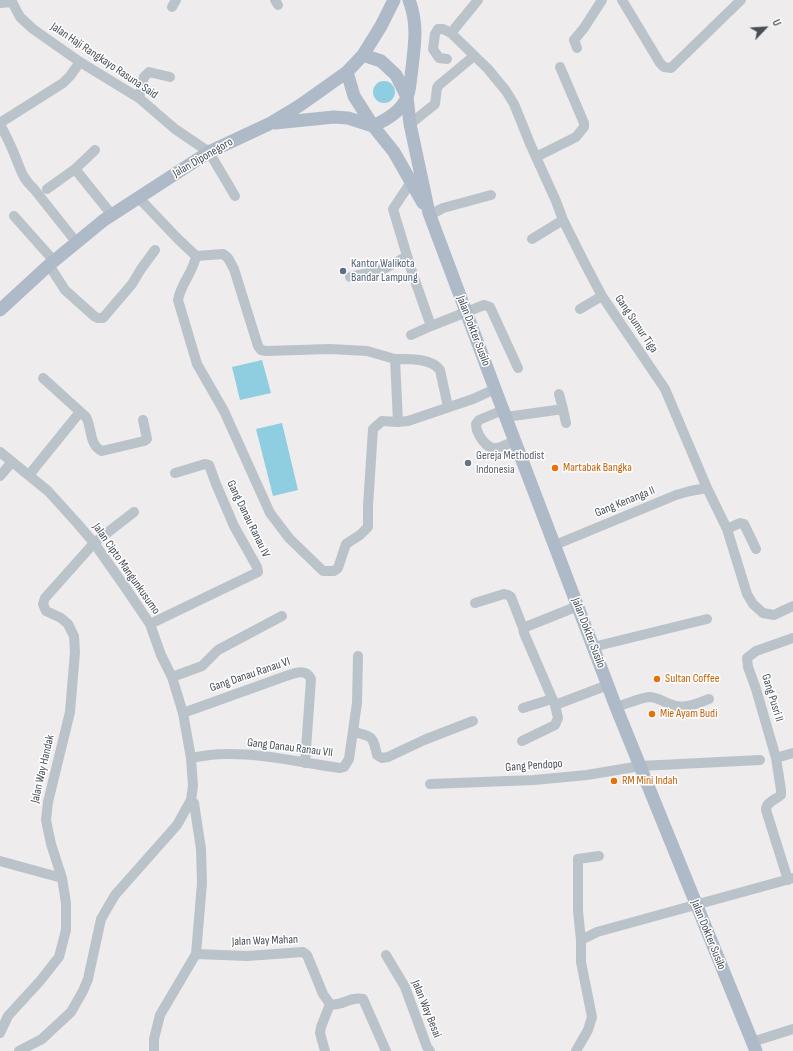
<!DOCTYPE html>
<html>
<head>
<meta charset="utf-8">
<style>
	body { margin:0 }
	#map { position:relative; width:793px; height:1051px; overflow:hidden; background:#eeecec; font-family:"Sofia Sans Condensed",sans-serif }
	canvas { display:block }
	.north { position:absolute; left:745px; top:8px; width:40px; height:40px; -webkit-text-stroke:3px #fff; paint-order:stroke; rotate:65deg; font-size:11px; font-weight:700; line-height:16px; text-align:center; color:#464e57 }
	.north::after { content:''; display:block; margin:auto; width:14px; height:18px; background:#464e57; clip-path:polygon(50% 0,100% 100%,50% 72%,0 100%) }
</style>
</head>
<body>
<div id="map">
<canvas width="793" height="1051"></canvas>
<div class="north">U</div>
</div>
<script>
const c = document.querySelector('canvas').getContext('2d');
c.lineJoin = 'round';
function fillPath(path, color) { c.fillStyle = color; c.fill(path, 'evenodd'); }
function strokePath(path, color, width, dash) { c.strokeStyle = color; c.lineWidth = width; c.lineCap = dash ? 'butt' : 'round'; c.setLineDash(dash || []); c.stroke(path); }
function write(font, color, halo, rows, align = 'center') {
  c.font = font + ' "Sofia Sans Condensed",sans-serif'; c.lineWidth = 3; c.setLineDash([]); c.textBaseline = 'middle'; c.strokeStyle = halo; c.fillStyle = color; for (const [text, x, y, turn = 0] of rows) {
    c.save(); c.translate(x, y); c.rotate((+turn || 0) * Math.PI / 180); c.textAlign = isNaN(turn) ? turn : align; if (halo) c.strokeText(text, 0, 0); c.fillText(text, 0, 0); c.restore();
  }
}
fillPath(new Path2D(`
	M373 92a11 11 0 1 1 22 0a11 11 0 1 1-22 0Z
	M262,360L271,393L240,400L232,367Z
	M282,423L298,490L273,496L256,429Z`), '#8fcde1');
strokePath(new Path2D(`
	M11,0L20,17L33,29L80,62L139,98L175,129L209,152L235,196
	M275,0L278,5
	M622,0L660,63L664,67L671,68L741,0
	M0,3L12,2
	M172,7L176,0
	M451,33L478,0
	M577,48L574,40L584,28L602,0
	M447,59L439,58L433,49L435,34L438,29H443L451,33L488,69L506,91L514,104L531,146L556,201L563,220L583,260L602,296L665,389L707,488L727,529L747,594L753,604L763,613L774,615L793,606
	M139,98L144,77L149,72L170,77
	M0,123L63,83L70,76L80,62
	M0,124C5,134 11,145 15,156C21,170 22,178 34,189L77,243
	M410,124L435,104L437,88L439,85L474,56
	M536,157L576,137L584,127V123L560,67
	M75,169L112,215
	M411,182L393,209L411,269L431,326L484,305L490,307L518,368
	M47,189L75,169L95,150
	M138,197L178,239L196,256L223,254L228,258L234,269L258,346L261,350L266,351L330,349L367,351L395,359
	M430,215L443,208L491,195
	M14,216L54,261
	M532,239L563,220
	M196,256C193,273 181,283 178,300L197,364L224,411L270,513L289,538L323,571H334L338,568L346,544L360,535L368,527V506L373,429L382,421L398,422
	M49,265L65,290L94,316L98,318H103L132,284L141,269L155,250
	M350,277L386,268L407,256
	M580,309L602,296
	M411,335L431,326
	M43,378L86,417C92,427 89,446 102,451L144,441L147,439L143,420
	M559,394L563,409
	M448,407L440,370C431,358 409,359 395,359L398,422L408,421L473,399L495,389
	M503,410L479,420L476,424C476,433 486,450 497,448C503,447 509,443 515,441
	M506,417L563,409L566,423
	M0,452L48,491L77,523L94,543L125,587L150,624L161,655L172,677L183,713L191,758L193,786L191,800L177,825L115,895L101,919L88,979L83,991L71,1012L42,1039L19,1051
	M29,475L80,412
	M0,476L12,462
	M727,529L740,523L744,524L756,549
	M555,545L676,495L690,491L707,488
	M475,603L504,594L508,595L511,597L523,628
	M578,606L523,628L524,633L555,705L608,685
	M150,624L258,572L257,567L234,526L216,484L209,465L205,464L175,473
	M593,647L707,619
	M172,677L202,666L218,650L282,616
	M616,707C626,704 640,698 649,697C658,697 663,702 670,704C683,710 697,704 709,699
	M523,708L552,699
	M183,713L286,676C295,673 306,668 311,679L305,763
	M353,732C372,736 373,736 377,755L382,758L388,757L424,740L473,721
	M522,741L555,725L558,718L555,705
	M191,758C202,756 213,754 224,754C263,753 302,763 340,768L344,767L349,759L357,703L358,656
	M776,758L793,753
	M430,784L534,780L587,775L640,766L760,760
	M0,861L62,878
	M788,880L766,810C766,802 775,800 781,795V790L776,758L756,689L748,667L747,658L756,651L793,638
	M581,940L578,911V859L599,856
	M196,954L247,956L303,952L307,955L323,994L330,1004C343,1007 348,996 363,999L386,1051
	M386,955L405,987L427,1047L430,1051
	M0,1033L8,1016L40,981L59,957L66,930V903L62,878L51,844L46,820L48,802L70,712L75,652L74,636L68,624L61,618L46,611L43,604L45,598L94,543L134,512
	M752,1042L793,1029
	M154,1051V1039L160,1015L196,954L202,883L201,849L194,803L191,800
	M325,1051L320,1033L321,1027L330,1004
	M576,1051L588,1030L592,1017L581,962V940L597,932L793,878`), '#bbc3ca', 10);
strokePath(new Path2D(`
	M363,55L381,61L396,75L407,97L410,124L429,213L495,389L616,707L756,1051
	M347,72L354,96L373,126L394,152L423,203
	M275,123L334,117L348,118L373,126C386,120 402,111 407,97C410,91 410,82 411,76C414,49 419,25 409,0
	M0,310L49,265L104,220L209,152L269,124L299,106L347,72L363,55L381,26L394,0`), '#aebac8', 13);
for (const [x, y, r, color] of [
	[343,271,4,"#5c6f8a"],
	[468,463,4,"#6b7280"],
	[555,468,4,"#e8710a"],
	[657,679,4,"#e8710a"],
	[652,714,4,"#e8710a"],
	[614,781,4,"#e8710a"]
]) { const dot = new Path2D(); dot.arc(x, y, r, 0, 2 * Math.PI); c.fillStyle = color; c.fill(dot); strokePath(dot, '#fff', 1.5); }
write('12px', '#464e57', '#fff', [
	["Jalan Haji Rangkayo Rasuna Said",104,61,34],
	["Jalan Diponegoro",203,158,-30],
	["Gang Sumur Tiga",636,324,56],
	["Jalan Dokter Susilo",473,331,69],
	["Gang Kenanga II",625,502,-22],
	["Gang Danau Ranau IV",248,519,64],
	["Jalan Cipto Mangunkusumo",126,569,55],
	["Jalan Dokter Susilo",588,633,69],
	["Gang Danau Ranau VI",250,675,-19],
	["Gang Pusri II",772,698,73],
	["Gang Danau Ranau VII",290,748,7],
	["Gang Pendopo",534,766,-4],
	["Jalan Way Handak",43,769,-77],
	["Jalan Dokter Susilo",708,935,68],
	["Jalan Way Mahan",265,941,-2],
	["Jalan Way Besai",426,1009,68]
]);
write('12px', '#4e5e75', '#fff', [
	["Kantor Walikota",351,264],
	["Bandar Lampung",351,278]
], 'left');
write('12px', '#5b616d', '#fff', [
	["Gereja Methodist",476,456],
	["Indonesia",476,470]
], 'left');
write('12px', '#c56008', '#fff', [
	["Martabak Bangka",563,468],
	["Sultan Coffee",665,679],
	["Mie Ayam Budi",660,714],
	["RM Mini Indah",622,781]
], 'left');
</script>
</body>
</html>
